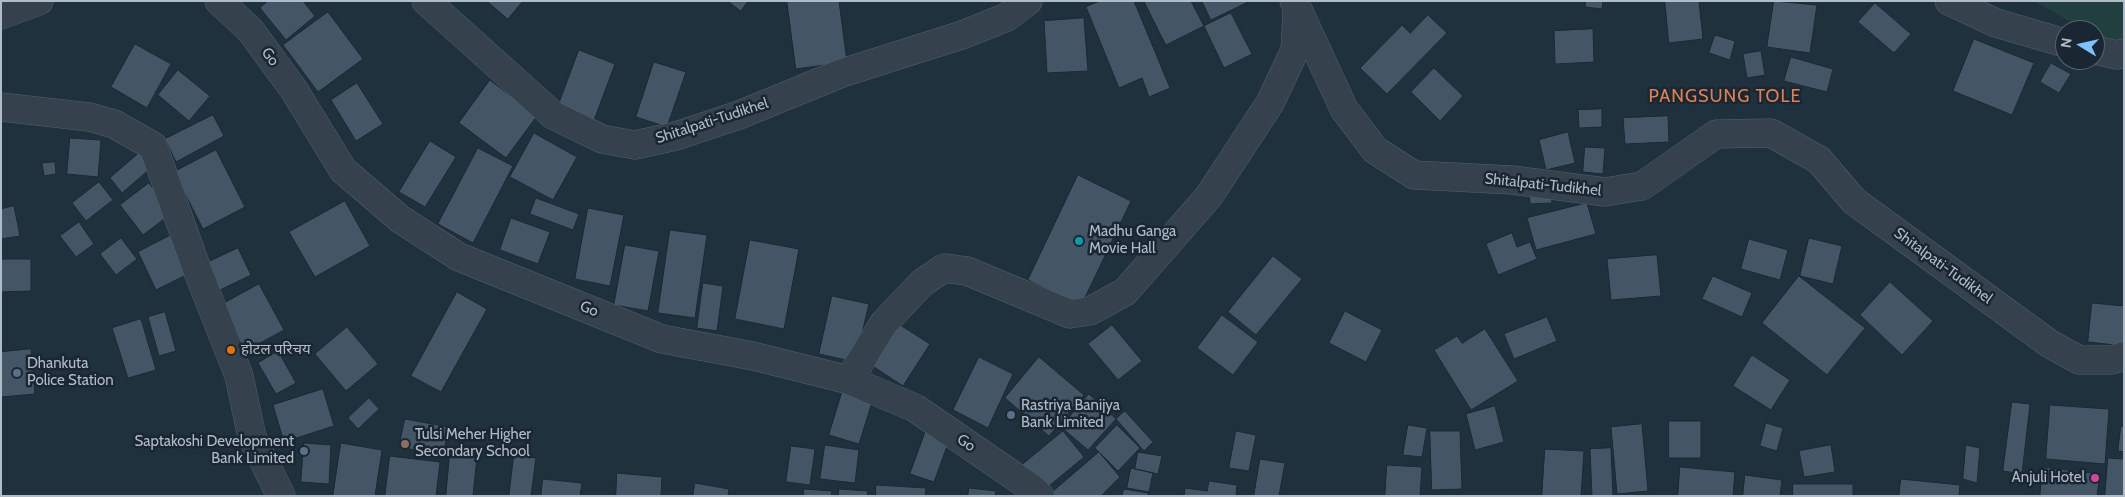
<!DOCTYPE html>
<html>
<head>
<meta charset="utf-8">
<style>
	body { margin:0 }
	#map { position:relative; width:2125px; height:497px; overflow:hidden; background:#20313e; font-family:Cabin,sans-serif }
	canvas { display:block }
	.frame { position:absolute; inset:0; border:2px solid #b0bdc9; pointer-events:none }
	.north { position:absolute; left:2055px; top:20px; width:50px; height:50px; box-sizing:border-box; background:#1a2733; border:1px solid #56636f; border-radius:50%; rotate:279deg; font-size:14px; font-weight:700; line-height:20px; text-align:center; color:#b0bdc9 }
	.north::after { content:''; display:block; margin:auto; width:18px; height:22px; background:#7fc1ff; clip-path:polygon(50% 0,100% 100%,50% 72%,0 100%) }
</style>
</head>
<body>
<div id="map">
<canvas width="2125" height="497"></canvas>
<div class="frame"></div>
<div class="north">N</div>
</div>
<script>
const c = document.querySelector('canvas').getContext('2d');
c.lineJoin = 'round';
function fillPath(path, color) { c.fillStyle = color; c.fill(path, 'evenodd'); }
function strokePath(path, color, width, dash) { c.strokeStyle = color; c.lineWidth = width; c.lineCap = dash ? 'butt' : 'round'; c.setLineDash(dash || []); c.stroke(path); }
function write(font, color, halo, rows, align = 'center') {
  c.font = font + ' Cabin,"Noto Sans Devanagari",sans-serif'; c.lineWidth = 5; c.setLineDash([]); c.textBaseline = 'middle'; c.strokeStyle = halo; c.fillStyle = color; for (const [text, x, y, turn = 0] of rows) {
    c.save(); c.translate(x, y); c.rotate((+turn || 0) * Math.PI / 180); c.textAlign = isNaN(turn) ? turn : align; if (halo) c.strokeText(text, 0, 0); c.fillText(text, 0, 0); c.restore();
  }
}
fillPath(new Path2D(`
	M2034,1H2124V47L2112,45L2095,36V30H2085Z`), '#223f3f');
const building = new Path2D(`
	M268,1H303L315,16L286,40L260,8Z
	M487,1H523L508,19Z
	M728,1H748L741,11Z
	M787,1H839L847,62L796,69Z
	M1100,1H1134L1170,88L1149,97L1142,78L1119,88L1086,7Z
	M1144,1H1191L1204,26L1166,45Z
	M1202,1H1248V2L1211,20Z
	M1586,1H1603L1602,9L1585,7Z
	M1665,1H1699L1703,39L1669,43Z
	M1774,1L1817,5L1810,53L1767,47Z
	M1875,3L1911,34L1894,53L1858,22Z
	M328,12L363,59L318,92L283,45Z
	M1231,13L1252,54L1224,68L1204,26Z
	M1428,15L1447,33L1387,94L1360,68L1402,25L1410,33Z
	M1084,18L1088,71L1047,73L1044,21Z
	M1593,29L1594,62L1555,64L1554,31Z
	M1715,35L1735,41L1730,60L1709,53Z
	M1974,39L2034,63L2012,115L1953,91Z
	M135,44L171,64L147,108L111,87Z
	M579,50L615,64L593,123L557,109Z
	M1761,51L1765,75L1747,78L1743,54Z
	M1791,57L1833,69L1827,92L1784,81Z
	M654,62L686,72L667,127L636,117Z
	M2051,63L2071,74L2059,93L2040,82Z
	M1434,68L1463,96L1440,121L1411,92Z
	M178,70L210,96L189,121L158,95Z
	M490,80L537,116L506,158L459,123Z
	M357,83L383,124L356,141L331,100Z
	M1602,109V127L1579,128L1578,110Z
	M213,115L224,136L176,162L165,139Z
	M1668,116L1669,142L1625,144L1623,118Z
	M1568,132L1575,163L1546,170L1539,140Z
	M534,133L577,157L553,200L510,177Z
	M70,138L101,140L98,177L67,174Z
	M430,141L456,157L425,207L399,192Z
	M1585,147L1605,148L1603,174L1583,172Z
	M478,148L513,166L473,243L438,224Z
	M216,150L245,207L203,229L174,172Z
	M139,153L151,168L122,193L110,178Z
	M55,162L56,174L44,176L42,163Z
	M1078,175L1131,201L1081,306L1028,280Z
	M99,182L113,200L86,221L72,203Z
	M149,183L172,213L143,235L120,205Z
	M1551,186L1552,203L1530,204L1529,187Z
	M536,198L579,214L573,230L530,214Z
	M345,201L370,246L315,277L289,232Z
	M1587,203L1596,234L1536,250L1527,218Z
	M14,206L20,236L1,239V209Z
	M588,208L624,215L610,286L575,279Z
	M511,218L550,232L538,264L500,250Z
	M79,222L94,244L76,257L60,236Z
	M670,230L707,235L695,318L658,313Z
	M1512,233L1517,247L1530,242L1537,259L1498,275L1486,244Z
	M173,234L192,272L156,290L138,252Z
	M121,238L137,259L116,275L100,254Z
	M1809,238L1842,246L1833,284L1800,276Z
	M1749,239L1788,250L1780,280L1741,269Z
	M750,240L799,249L784,329L735,319Z
	M625,245L659,251L648,311L614,305Z
	M238,248L251,275L214,293L200,266Z
	M1657,255L1661,296L1611,300L1607,259Z
	M1273,256L1302,279L1256,335L1228,312Z
	M1,259H31V291L1,292Z
	M1713,276L1752,293L1742,317L1702,299Z
	M1799,276L1865,328L1827,375L1762,323Z
	M1890,282L1933,321L1902,355L1860,315Z
	M703,283L723,286L717,331L697,328Z
	M259,284L284,330L244,352L219,306Z
	M457,292L487,309L441,392L411,376Z
	M832,296L869,304L855,362L819,354Z
	M2092,303L2124,306V346L2088,342Z
	M1345,311L1382,330L1366,362L1329,343Z
	M165,312L176,351L159,356L148,317Z
	M1222,315L1258,342L1233,375L1197,348Z
	M1547,317L1557,341L1514,359L1504,334Z
	M141,319L156,370L128,378L112,328Z
	M894,321L930,344L903,386L868,363Z
	M1112,325L1142,361L1118,380L1088,344Z
	M347,327L378,364L346,391L315,354Z
	M1485,329L1518,381L1471,410L1434,350L1457,336L1462,343Z
	M31,349L35,394L1,397V352Z
	M278,351L296,383L276,394L258,363Z
	M1752,355L1790,380L1771,410L1733,386Z
	M979,357L1013,374L988,428L953,410Z
	M1039,357L1084,395L1049,436L1005,398Z
	M323,389L334,426L284,442L273,405Z
	M843,389L873,399L859,444L829,435Z
	M1089,394L1116,419L1088,450L1061,427Z
	M369,398L379,409L358,429L348,418Z
	M2012,402L2030,404L2022,474L2003,471Z
	M2050,405L2109,409L2105,464L2046,459Z
	M1495,406L1504,442L1475,450L1466,414Z
	M1125,411L1153,442L1144,451L1116,419Z
	M405,419L449,427L443,455L399,447Z
	M1669,421H1701V458H1669Z
	M1766,423L1783,428L1777,451L1760,446Z
	M1642,424L1648,491L1617,494L1611,427Z
	M1117,425L1140,448L1118,471L1095,448Z
	M1408,425L1427,428L1422,457L1403,455Z
	M2121,426L2124,427V452L2118,451Z
	M926,430L950,438L934,482L910,474Z
	M1063,431L1084,457L1043,491L1022,465Z
	M1236,431L1256,435L1249,471L1229,468Z
	M1430,431H1460L1462,489L1432,490Z
	M304,443L331,445L329,484L301,482Z
	M341,443L382,450L375,496H333Z
	M825,445L859,450L855,483L820,479Z
	M1831,445L1835,472L1804,477L1799,451Z
	M1966,445L1980,448L1977,483L1963,479Z
	M791,446L815,449L810,485L786,482Z
	M1611,448L1613,496H1592L1590,449Z
	M1545,449L1584,451L1581,496H1542Z
	M1099,452L1120,477L1101,496H1052L1050,494Z
	M1138,452L1162,456L1158,474L1135,469Z
	M450,453L477,457L473,496H446Z
	M514,455L536,458L531,496H509Z
	M390,456L440,462L436,496H385Z
	M2108,458L2124,459V496H2105Z
	M1260,459L1285,463L1279,496H1254Z
	M1387,465L1422,467L1420,496H1385Z
	M1680,467L1735,472L1733,496H1678Z
	M2043,467L2100,474L2097,496H2040Z
	M1131,468L1153,473L1149,492L1127,488Z
	M617,473L662,477L661,496H616Z
	M1745,475L1782,480L1780,496H1743Z
	M543,479L582,483L580,496H541Z
	M1901,479L1960,485L1959,496H1899Z
	M1209,481L1237,485L1236,496H1184L1185,488L1207,491Z
	M695,483L729,489L728,496H693Z
	M1793,484H1853V496H1793Z
	M876,485L926,488L925,496H876Z
	M969,488L996,491L995,496H968Z
	M804,489L832,491L831,496H804Z
	M839,489L868,491L867,496H839Z
	M1124,489L1148,493V496H1122Z`);
fillPath(building, '#445665');
strokePath(building, '#1c2935', 1);
const street = new Path2D(`
	M219,1L251,31L294,90L343,170L400,219L459,257L662,339L753,356L849,380L915,408L1030,487L1040,496
	M426,1L553,115L602,139L635,145L676,136L739,115L842,73L962,35L1007,17L1028,1
	M1294,1L1344,109L1375,150L1414,175L1512,180L1605,192L1642,186L1716,134L1771,133L1819,160L1854,201L2050,344L2079,360H2112L2124,356
	M1949,1L1996,23L2065,43
	M1,15L39,1
	M2095,50L2117,55L2124,53
	M1,107L89,117L114,124L153,146L198,272L239,376L252,437L281,496
	M849,380L884,323L922,283L944,268L967,271L1070,314L1090,311L1125,292L1209,196L1270,103L1295,50L1297,11`);
strokePath(street, '#53606c', 29);
strokePath(street, '#35424e', 28);
for (const [x, y, r, color] of [
	[1079,241,5,"#0f9aa8"],
	[231,350,5,"#e8710a"],
	[17,373,5,"#5c6f8a"],
	[1011,415,5,"#5c6f8a"],
	[405,444,5,"#8d6e63"],
	[304,451,5,"#5c6f8a"],
	[2095,478,5,"#d1479c"]
]) { const dot = new Path2D(); dot.arc(x, y, r, 0, 2 * Math.PI); c.fillStyle = color; c.fill(dot); strokePath(dot, '#1a2733', 2); }
write('15px', '#b0bdc9', '#1a2733', [
	["Go",270,57,53],
	["Shitalpati-Tudikhel",712,121,-18],
	["Shitalpati-Tudikhel",1543,185,6],
	["Shitalpati-Tudikhel",1943,266,36],
	["Go",589,309,22],
	["Go",966,443,34]
]);
write('15px', '#b0bdc9', '#1a2733', [
	["Madhu Ganga",1089,232],
	["Movie Hall",1089,249],
	["होटल परिचय",241,350],
	["Dhankuta",27,364],
	["Police Station",27,381],
	["Rastriya Banijya",1021,406],
	["Bank Limited",1021,423],
	["Tulsi Meher Higher",415,435],
	["Secondary School",415,452],
	["Saptakoshi Development",294,442,"right"],
	["Bank Limited",294,459,"right"],
	["Anjuli Hotel",2085,478,"right"]
], 'left');
c.letterSpacing = '1px';
write('18px', '#df8056', '#1a2733', [
	["PANGSUNG TOLE",1725,97]
]);
c.letterSpacing = '0px';
</script>
</body>
</html>
